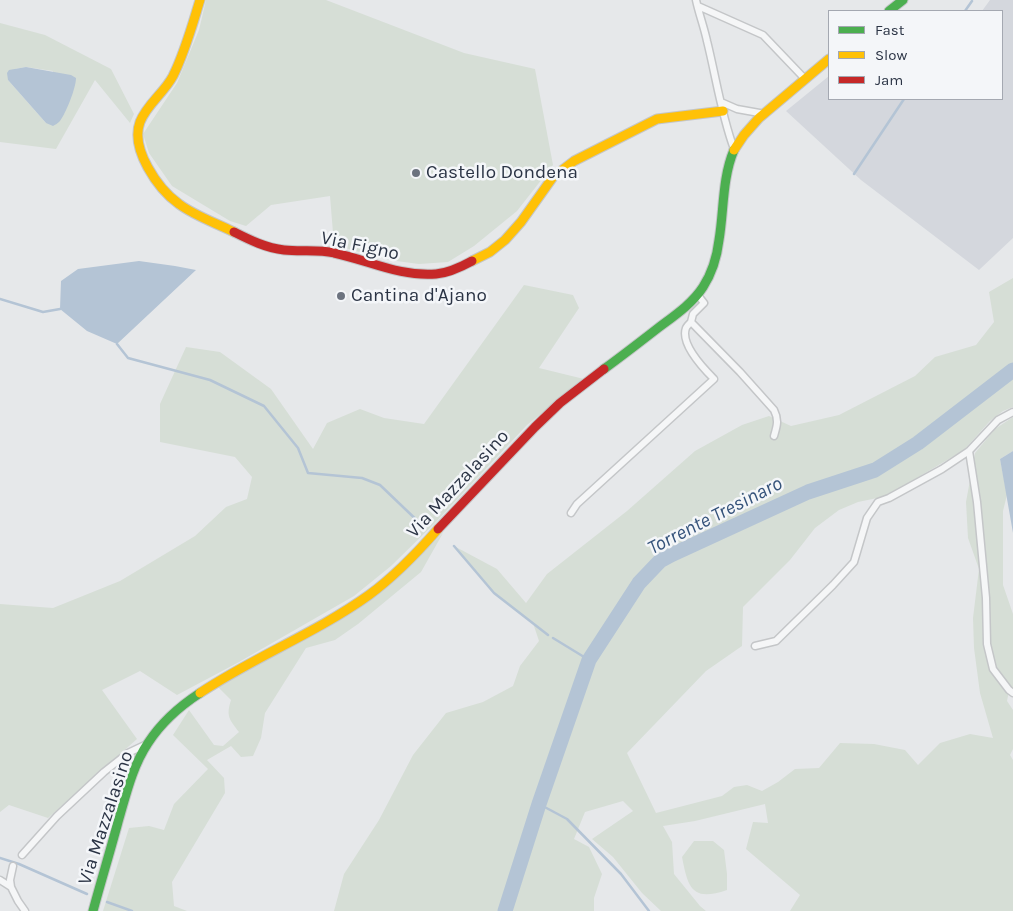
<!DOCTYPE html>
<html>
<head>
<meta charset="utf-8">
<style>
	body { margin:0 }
	#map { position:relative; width:1013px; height:911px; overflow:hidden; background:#e6e8ea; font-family:Karla,sans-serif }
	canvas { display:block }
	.legend { position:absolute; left:828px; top:10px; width:175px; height:90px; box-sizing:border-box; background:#f4f6f9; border:1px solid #a4a8b1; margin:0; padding:6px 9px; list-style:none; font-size:15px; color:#2b3445 }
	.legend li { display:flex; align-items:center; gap:10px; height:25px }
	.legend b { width:25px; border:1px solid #a4a8b1 }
</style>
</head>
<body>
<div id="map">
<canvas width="1013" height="911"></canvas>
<ul class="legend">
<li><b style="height:6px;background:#4caf50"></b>Fast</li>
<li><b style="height:6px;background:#ffc107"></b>Slow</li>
<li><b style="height:6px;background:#c62828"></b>Jam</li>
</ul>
</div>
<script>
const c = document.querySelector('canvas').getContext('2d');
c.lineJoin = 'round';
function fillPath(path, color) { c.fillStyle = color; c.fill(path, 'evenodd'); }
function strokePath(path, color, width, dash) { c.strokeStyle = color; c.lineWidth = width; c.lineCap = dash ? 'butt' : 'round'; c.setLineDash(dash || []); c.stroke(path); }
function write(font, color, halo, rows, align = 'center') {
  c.font = font + ' Karla,sans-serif'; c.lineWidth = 5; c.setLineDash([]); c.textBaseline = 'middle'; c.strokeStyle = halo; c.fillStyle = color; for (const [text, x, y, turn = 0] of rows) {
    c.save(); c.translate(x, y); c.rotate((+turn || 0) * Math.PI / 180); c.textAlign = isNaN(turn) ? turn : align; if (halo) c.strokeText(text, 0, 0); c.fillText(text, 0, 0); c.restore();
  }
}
fillPath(new Path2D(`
	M990,0H1013V238L979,270L861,180L786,111L829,76V99H1002V11H982Z`), '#d4d7dd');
fillPath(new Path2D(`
	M206,0H326L464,53L535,69L553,165L517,211L474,246L448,262L419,264L389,260L334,245L330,196L271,205L246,226L230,221L172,186L149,153L143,134L177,83L199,30Z
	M0,23L45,35L111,69L134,114L130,123L95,80L56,149L0,142ZM26,67L53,71L46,123L8,80L15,69Z
	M1013,278V407L1003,411L990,421L964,450L910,482L882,497L858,502L839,510L815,528L790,560L743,607L742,646L706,671L627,753L656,813L722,796L734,787L747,785L762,791L778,782L795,769L819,768L840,743L874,744L905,750L918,765L940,743L970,734L993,738L980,693L974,648L973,618L979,569L968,538L966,502L975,453L995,429L1013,417V451L1000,459L1007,495L1003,511V585L1013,614V693L1009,691L1007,701L1013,710V749L1010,755L1013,760V911H790L800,895L746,849L753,822L768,823L765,804L695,821L663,826L672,842L674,874L700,906L706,911H661L642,893L613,857L592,839L633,811L623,801L585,812L574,839L589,847L602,874L594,898V911H334L344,874L379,820L413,755L446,713L483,702L513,686L520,666L539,641L533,623L494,593L454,546L497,569L526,603L547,574L627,511L695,451L742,425L769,416L791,426L839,415L915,376L935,357L976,345L994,322L989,292Z
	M524,285L573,295L579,308L539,368L584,379L527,425L435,523L391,566L354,596L239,662L177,695L140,671L102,690L137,739L48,818L9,805L0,812V604L53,608L120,581L195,536L226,507L247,499L252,477L235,457L160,442V404L186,347L220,352L271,389L313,449L327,423L360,409L384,418L424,424Z
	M443,533L421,572L358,624L335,640L306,648L265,713L261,738L253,756L241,757L231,746L207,760L224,778L225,793L172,882L174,906L187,911H103L129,828L149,826L164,830L174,804L208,769L173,735L189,710L214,745L223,746L239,732C229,719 226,716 231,700L216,685L408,567Z
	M694,841H713L724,850L727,874V890C692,902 688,888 682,857Z`), '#d6ded6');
fillPath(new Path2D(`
	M26,67L71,75L76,78C76,88 66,113 60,121C58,123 55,125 53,126L46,123L8,80L7,73L9,70Z
	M139,261L175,266L196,270L117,344L87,331L60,309L61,281L78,269Z
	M1013,451V533L1000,459Z`), '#b4c4d5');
strokePath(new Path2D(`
	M965,11L972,1
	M854,174L904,99
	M0,299L43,312L60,309
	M117,344L128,358L210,380L264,406L298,448L308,473L362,478L380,485L425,528
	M454,546L494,593L548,635
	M553,638L589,660
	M539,804L567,819L621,874L649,911
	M0,858L19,864L87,894
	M107,902L132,911`), '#b4c4d5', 2.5);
strokePath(new Path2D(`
	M505,911L539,804L589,660L639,583L660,561L671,555L808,492L875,470L918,443L1013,370`), '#b4c4d5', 15);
const street = new Path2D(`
	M696,0C699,14 704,27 707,41C716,77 721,114 734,149
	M698,6L763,35L805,79
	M721,102L737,109L765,114
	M697,294L704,303L693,314L691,322L740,372L774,410C779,420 777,426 774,436
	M969,451L977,502L986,598L987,644L993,669L1009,690L1013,693
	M571,513L577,504L714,379C704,369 680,344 686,328C687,326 689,324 691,322
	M755,646L776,641L833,585L854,562L867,518L878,502L889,498L942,469L969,451L998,420L1013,412
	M22,855L57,816L104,772L128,753L147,744
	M0,880L11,887L18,901L25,911
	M11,887L10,880L13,866`);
const fast = new Path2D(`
	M889,11L903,0
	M604,369C622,356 640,342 658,328C674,316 692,304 703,287C712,273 717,257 719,240C724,211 722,178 734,150
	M93,911C101,881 110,852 118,822C126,795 132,767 148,743C161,723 180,706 200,693`);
const slow = new Path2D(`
	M200,0C192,26 185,52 173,76C164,93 147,104 140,122C130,149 158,189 179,204C195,216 216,223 234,232
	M734,150L744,135L759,118L829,59
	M472,261L490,252L505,240L521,222L553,177L574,161L657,119L723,111
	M200,693C254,657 316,633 369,595C395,576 417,553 438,529`);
const jam = new Path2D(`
	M234,232C250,240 266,248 284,250C301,252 318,249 334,253C368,260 400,277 436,274C449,273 461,267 472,261
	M438,529L535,427L560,403L604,369`);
strokePath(street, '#c4c6c8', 9);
strokePath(fast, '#c4c6c8', 11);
strokePath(slow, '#c4c6c8', 11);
strokePath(jam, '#c4c6c8', 11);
strokePath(street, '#f5f6f7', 6);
strokePath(fast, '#4caf50', 9);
strokePath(slow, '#ffc107', 9);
strokePath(jam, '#c62828', 9);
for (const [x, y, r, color] of [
	[416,173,5,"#6c737f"],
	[341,296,5,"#6c737f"]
]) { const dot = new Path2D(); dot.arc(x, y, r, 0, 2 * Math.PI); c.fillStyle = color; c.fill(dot); strokePath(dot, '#f4f6f9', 2); }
write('19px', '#2b3445', '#f4f6f9', [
	["Castello Dondena",426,173],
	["Cantina d'Ajano",351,296]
], 'left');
write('19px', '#2b3445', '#f4f6f9', [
	["Via Figno",360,246,12],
	["Via Mazzalasino",458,484,-47],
	["Via Mazzalasino",106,818,-72]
]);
write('italic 20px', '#34527a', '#f4f6f9', [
	["Torrente Tresinaro",715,516,-27]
]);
</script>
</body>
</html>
